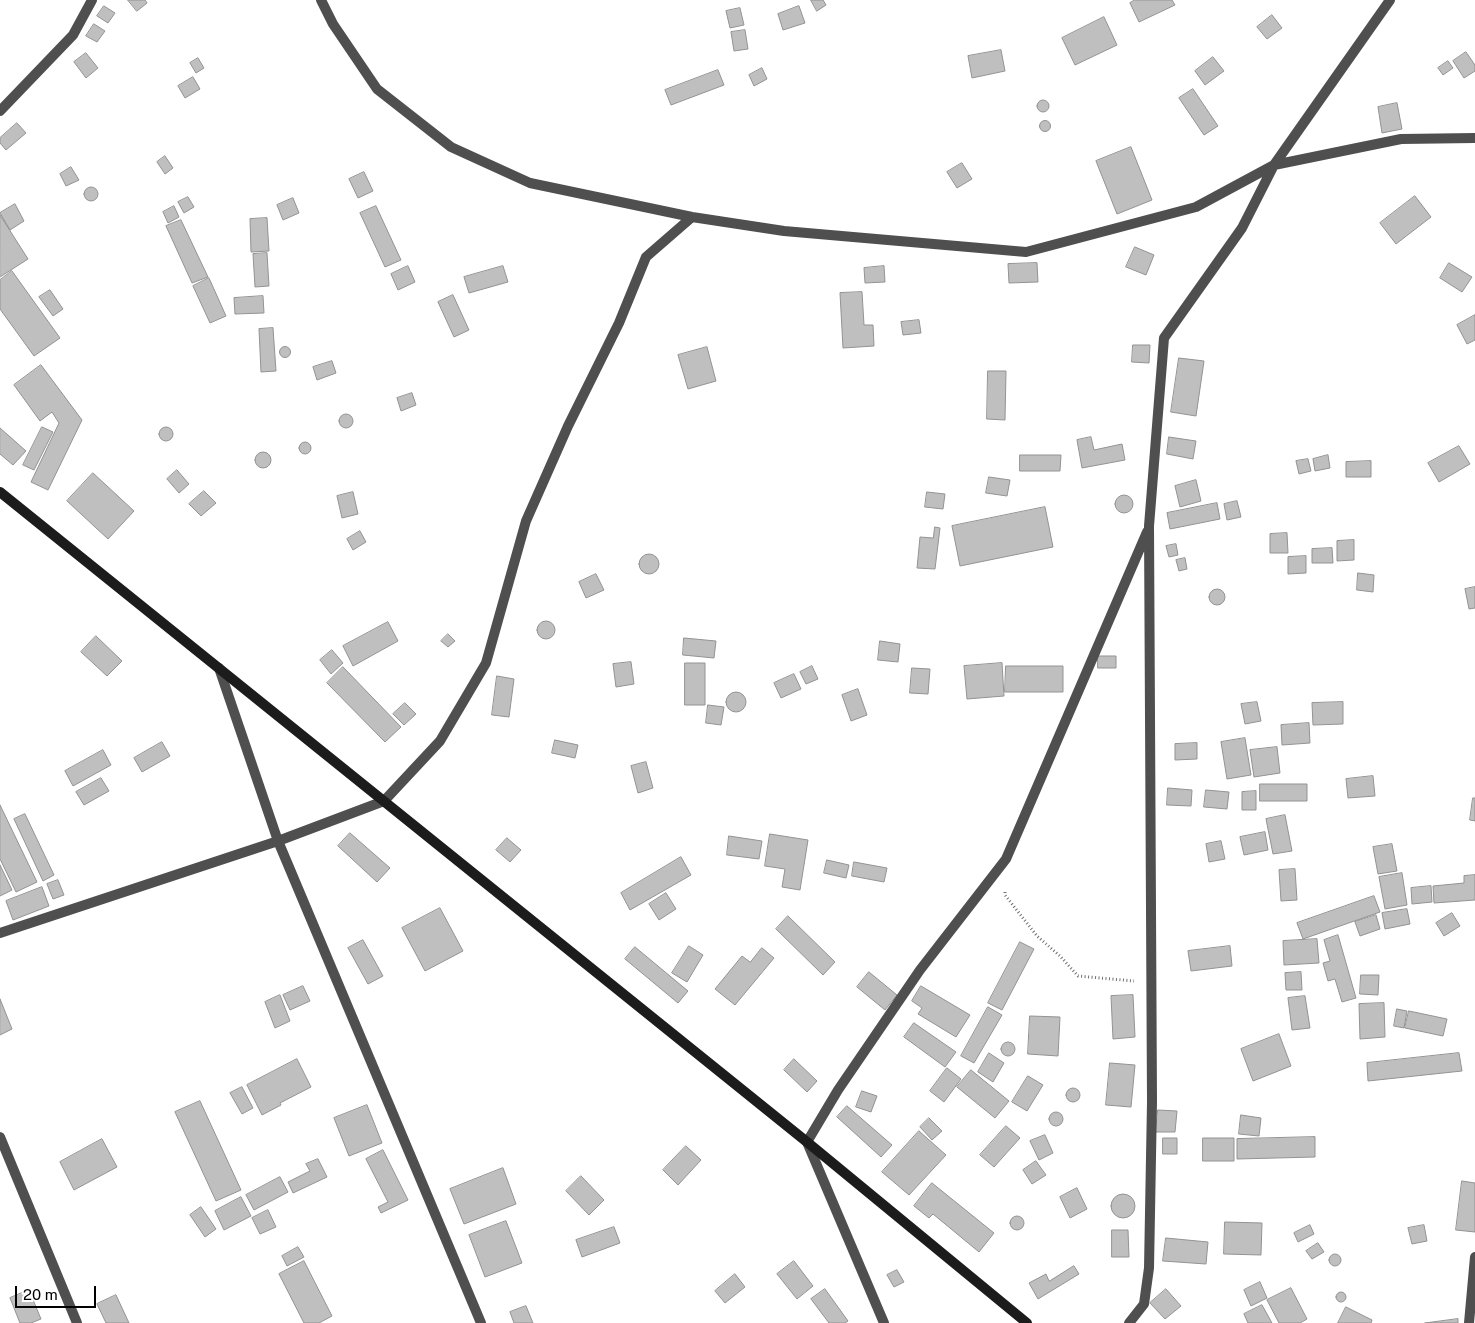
<!DOCTYPE html>
<html>
<head>
<meta charset="utf-8">
<style>
	body { margin:0 }
	#map { position:relative; width:1475px; height:1323px; overflow:hidden; background:#fff; font-family:"Public Sans",sans-serif }
	canvas { display:block }
	.scale { position:absolute; left:15px; top:1286px; width:81px; height:22px; box-sizing:border-box; border:2px solid #000; border-top:0; padding-left:6px; font-size:15px; line-height:18px; white-space:nowrap; color:#000; -webkit-text-stroke:4px #fff; paint-order:stroke }
</style>
</head>
<body>
<div id="map">
<canvas width="1475" height="1323"></canvas>
<div class="scale">20 m</div>
</div>
<script>
const c = document.querySelector('canvas').getContext('2d');
c.lineJoin = 'round';
function fillPath(path, color) { c.fillStyle = color; c.fill(path, 'evenodd'); }
function strokePath(path, color, width, dash) { c.strokeStyle = color; c.lineWidth = width; c.lineCap = dash ? 'butt' : 'round'; c.setLineDash(dash || []); c.stroke(path); }
const building = new Path2D(`
	M128,0H145L147,3L137,11Z
	M811,0H823L826,5L817,11Z
	M1135,0H1172L1175,5L1139,22L1130,3Z
	M104,6L115,13L108,23L97,16Z
	M799,6L805,23L783,30L778,14Z
	M740,8L744,25L730,28L726,11Z
	M1272,15L1282,28L1267,39L1257,27Z
	M1104,17L1117,45L1075,65L1062,38Z
	M94,24L105,31L97,42L86,36Z
	M745,30L748,49L734,51L731,32Z
	M1001,50L1005,71L972,78L968,56Z
	M1466,52L1475,65V71L1464,78L1453,61Z
	M86,53L98,68L86,78L74,62Z
	M1213,57L1224,71L1205,85L1195,71Z
	M198,58L204,68L196,73L190,63Z
	M1448,61L1453,68L1443,75L1438,68Z
	M762,68L767,79L754,86L749,75Z
	M718,70L724,85L671,105L665,90Z
	M193,77L200,89L185,98L178,86Z
	M1193,89L1218,126L1204,135L1179,98Z
	M1037 106a6 6 0 1 1 12 0a6 6 0 1 1-12 0Z
	M1397,103L1402,129L1382,133L1378,107Z
	M1039.5 126a5.5 5.5 0 1 1 11 0a5.5 5.5 0 1 1-11 0Z
	M17,123L26,133L6,150L0,143V138Z
	M1131,147L1152,200L1117,214L1096,161Z
	M165,156L173,168L165,174L157,162Z
	M962,163L972,179L957,188L947,172Z
	M71,167L79,180L66,186L60,174Z
	M364,172L373,191L358,198L349,179Z
	M84 194a7 7 0 1 1 14 0a7 7 0 1 1-14 0Z
	M1415,196L1431,217L1396,244L1380,223Z
	M188,197L194,207L184,213L178,202Z
	M293,198L299,213L283,220L277,205Z
	M15,204L24,221L10,230L0,213Z
	M174,206L179,217L168,223L163,212Z
	M376,206L401,260L385,267L360,213Z
	M0,215L28,259L0,277Z
	M267,218L269,251L251,252L250,219Z
	M181,220L208,277L192,283L166,226Z
	M1135,247L1154,255L1146,275L1126,267Z
	M267,253L269,286L255,287L253,254Z
	M1037,263L1038,282L1009,283L1008,264Z
	M1449,263L1472,277L1462,292L1440,278Z
	M408,266L415,282L398,290L391,274Z
	M503,266L508,282L469,293L464,277Z
	M884,266L885,282L865,283L864,268Z
	M12,271L60,338L34,356L0,309V280Z
	M209,278L226,316L210,323L193,286Z
	M50,290L63,309L53,316L39,297Z
	M862,292L864,325H873L874,346L843,348L840,293Z
	M453,295L469,330L454,337L438,302Z
	M263,296L264,313L235,314L234,298Z
	M1475,315V340L1467,344L1457,325Z
	M919,320L921,333L903,335L901,322Z
	M273,328L276,371L261,372L259,329Z
	M1133,345H1150L1149,363L1132,362Z
	M279.5 352a5.5 5.5 0 1 1 11 0a5.5 5.5 0 1 1-11 0Z
	M707,347L716,381L688,389L678,355Z
	M1179,358L1204,361L1196,416L1171,412Z
	M332,361L336,373L317,380L313,367Z
	M41,365L82,420L48,490L31,482L59,423L52,412L40,421L14,385Z
	M988,371H1006L1005,420L987,419Z
	M412,393L416,405L401,411L397,398Z
	M339 421a7 7 0 1 1 14 0a7 7 0 1 1-14 0Z
	M159 434a7 7 0 1 1 14 0a7 7 0 1 1-14 0Z
	M42,427L53,432L34,470L23,465Z
	M0,428L26,451L13,465L0,454Z
	M1091,437L1094,450L1122,444L1125,460L1082,468L1077,440Z
	M1169,437L1196,441L1193,459L1167,454Z
	M299 448a6 6 0 1 1 12 0a6 6 0 1 1-12 0Z
	M1459,446L1470,464L1439,482L1428,463Z
	M255 460a8 8 0 1 1 16 0a8 8 0 1 1-16 0Z
	M1020,455H1061L1060,471H1020Z
	M1328,455L1330,468L1315,471L1313,459Z
	M1308,459L1311,471L1299,474L1296,461Z
	M1371,461V477H1346V462Z
	M177,470L189,484L179,493L167,479Z
	M93,473L134,511L108,539L67,501Z
	M989,477L1010,480L1007,496L986,493Z
	M1196,480L1201,501L1180,507L1175,486Z
	M204,491L216,503L201,516L189,504Z
	M353,492L358,514L342,518L337,496Z
	M927,492L945,494L943,509L925,507Z
	M1115 504a9 9 0 1 1 18 0a9 9 0 1 1-18 0Z
	M1237,501L1241,517L1227,520L1224,504Z
	M1217,503L1220,519L1170,529L1167,513Z
	M1045,507L1053,547L960,566L952,526Z
	M935,527L940,528L935,569L917,568L920,537L933,538Z
	M360,531L366,542L353,550L347,539Z
	M1287,533L1288,553H1270V534Z
	M1354,540V560L1337,561V541Z
	M1176,544L1178,555L1169,557L1166,546Z
	M1332,548L1333,563H1312V549Z
	M639 564a10 10 0 1 1 20 0a10 10 0 1 1-20 0Z
	M1306,556V573L1288,574V557Z
	M1185,558L1187,569L1179,571L1176,560Z
	M1358,573L1374,575L1373,592L1357,590Z
	M596,574L604,590L586,598L579,582Z
	M1475,587V608L1469,609L1465,589Z
	M1209 597a8 8 0 1 1 16 0a8 8 0 1 1-16 0Z
	M537 630a9 9 0 1 1 18 0a9 9 0 1 1-18 0Z
	M388,622L398,641L353,666L343,646Z
	M448,634L455,641L448,647L441,641Z
	M96,636L122,661L107,676L81,652Z
	M684,638L716,641L714,658L683,655Z
	M880,641L900,644L898,662L878,660Z
	M332,650L343,663L331,674L320,660Z
	M1098,656H1116V668H1098Z
	M631,662L634,684L616,687L613,664Z
	M685,663H705V705H685Z
	M1002,663L1004,696L967,699L964,666Z
	M812,666L818,679L806,684L800,672Z
	M1006,666H1063V692H1005Z
	M343,667L401,727L385,742L327,683Z
	M912,668L930,669L928,694L910,693Z
	M794,674L801,689L781,698L774,683Z
	M497,676L514,679L509,717L492,715Z
	M858,689L867,715L851,721L842,695Z
	M726 702a10 10 0 1 1 20 0a10 10 0 1 1-20 0Z
	M1257,702L1261,721L1245,724L1241,704Z
	M1343,702V724L1313,725L1312,703Z
	M405,703L416,714L404,725L393,714Z
	M708,705L724,707L721,725L706,723Z
	M1309,723L1310,743L1282,745L1281,725Z
	M1245,738L1251,775L1227,779L1221,742Z
	M555,740L578,745L575,758L552,753Z
	M162,742L170,756L142,772L134,758Z
	M1197,743V759L1175,760V744Z
	M1277,747L1280,773L1254,777L1250,750Z
	M103,750L111,765L73,786L65,771Z
	M646,762L653,788L638,793L631,766Z
	M1373,776L1375,796L1348,798L1346,779Z
	M101,778L109,791L84,805L76,792Z
	M1260,784H1307V801H1260Z
	M1168,788L1192,790L1191,806L1167,805Z
	M1206,790L1229,792L1227,809L1204,807Z
	M1256,791V810H1242V792Z
	M1473,798H1475V821L1470,820Z
	M0,805L37,882L16,892L0,859Z
	M25,814L54,875L43,881L14,819Z
	M1285,815L1292,851L1273,854L1266,819Z
	M1265,832L1268,850L1244,855L1240,837Z
	M350,833L390,868L377,882L338,846Z
	M770,834L808,840L800,890L782,887L785,869L765,866Z
	M729,836L762,841L759,859L727,855Z
	M507,838L521,850L510,862L496,850Z
	M1221,841L1225,859L1209,862L1206,844Z
	M1392,844L1397,871L1378,874L1373,847Z
	M681,857L691,875L630,910L621,893Z
	M827,860L849,865L846,878L824,873Z
	M854,862L887,868L884,882L852,876Z
	M0,865L12,890L0,896Z
	M1295,869L1297,900L1281,901L1279,870Z
	M1402,873L1407,905L1385,909L1379,877Z
	M1475,875V900L1434,903L1433,886L1464,883V876Z
	M58,880L64,895L53,899L47,884Z
	M1431,886L1432,902L1412,904L1411,888Z
	M42,887L49,906L13,920L6,901Z
	M666,893L676,909L659,920L649,904Z
	M1374,896L1380,912L1303,939L1297,923Z
	M440,908L463,951L425,971L402,928Z
	M1407,909L1410,924L1385,929L1382,913Z
	M1452,913L1460,926L1444,936L1436,923Z
	M1376,915L1380,929L1360,936L1355,922Z
	M788,916L835,962L823,975L776,929Z
	M1338,935L1356,998L1342,1002L1335,979L1328,981L1323,963L1330,961L1324,940Z
	M1317,939L1319,963L1284,965L1283,941Z
	M363,940L383,976L368,984L348,948Z
	M1020,942L1034,949L1002,1010L988,1003Z
	M689,946L703,955L687,982L672,973Z
	M1230,946L1232,966L1191,971L1188,951Z
	M635,947L688,991L678,1003L625,959Z
	M762,948L774,958L735,1005L715,989L742,956L750,962Z
	M869,972L897,995L885,1010L857,987Z
	M1301,972L1302,990H1286L1285,973Z
	M1361,975H1379L1378,995L1360,994Z
	M303,986L310,1001L290,1010L283,995Z
	M921,986L970,1015L956,1037L918,1014L922,1008L912,1001Z
	M280,995L290,1021L275,1028L265,1002Z
	M1133,995L1135,1037L1113,1039L1111,996Z
	M1305,996L1310,1028L1292,1030L1288,998Z
	M0,999L12,1029L0,1035Z
	M1384,1003L1385,1037L1360,1039L1359,1004Z
	M988,1007L1002,1015L974,1063L961,1056Z
	M1397,1009L1407,1011L1404,1028L1394,1026Z
	M1409,1011L1447,1019L1443,1036L1405,1028Z
	M1030,1016L1060,1017L1058,1056L1028,1054Z
	M914,1023L956,1052L945,1067L904,1037Z
	M1279,1034L1291,1066L1253,1081L1241,1049Z
	M1001 1049a7 7 0 1 1 14 0a7 7 0 1 1-14 0Z
	M989,1053L1004,1063L993,1082L978,1072Z
	M1459,1053L1462,1071L1368,1081L1367,1063Z
	M297,1059L311,1087L280,1103L281,1105L262,1115L247,1085Z
	M794,1059L817,1081L807,1092L784,1070Z
	M1110,1063L1135,1065L1131,1107L1106,1105Z
	M947,1068L961,1079L944,1102L930,1091Z
	M971,1070L1009,1101L995,1118L957,1087Z
	M1028,1076L1043,1085L1027,1111L1012,1102Z
	M242,1087L253,1108L242,1114L230,1093Z
	M1066 1095a7 7 0 1 1 14 0a7 7 0 1 1-14 0Z
	M862,1091L877,1096L871,1112L856,1107Z
	M200,1101L241,1190L216,1201L175,1112Z
	M367,1105L382,1143L349,1156L334,1118Z
	M847,1106L892,1145L881,1157L837,1117Z
	M1158,1110L1177,1111L1175,1132H1156Z
	M1049 1119a7 7 0 1 1 14 0a7 7 0 1 1-14 0Z
	M1241,1115L1261,1118L1259,1136L1239,1134Z
	M929,1118L942,1131L932,1140L920,1127Z
	M1006,1126L1020,1138L994,1167L980,1155Z
	M919,1131L946,1155L909,1195L882,1172Z
	M1045,1135L1053,1153L1039,1160L1030,1141Z
	M1315,1137V1157L1237,1159V1139Z
	M1163,1138H1177V1154H1163Z
	M1203,1138H1234V1161H1203Z
	M102,1139L117,1167L74,1190L60,1162Z
	M686,1146L701,1160L678,1185L663,1170Z
	M383,1150L408,1200L381,1213L378,1207L388,1202L366,1159Z
	M318,1159L327,1177L293,1193L288,1182L310,1171L306,1164Z
	M1036,1161L1046,1175L1032,1184L1023,1170Z
	M503,1168L516,1204L464,1224L450,1189Z
	M581,1176L604,1200L589,1215L566,1191Z
	M280,1177L288,1192L254,1210L246,1195Z
	M1462,1181L1475,1183V1232L1456,1230Z
	M932,1183L994,1233L979,1252L933,1214L929,1218L914,1206Z
	M1077,1188L1087,1209L1070,1218L1060,1197Z
	M1111 1206a12 12 0 1 1 24 0a12 12 0 1 1-24 0Z
	M241,1197L251,1216L224,1230L215,1211Z
	M201,1207L216,1229L205,1237L190,1215Z
	M268,1210L276,1227L260,1234L252,1218Z
	M1010 1223a7 7 0 1 1 14 0a7 7 0 1 1-14 0Z
	M506,1221L522,1263L485,1277L469,1235Z
	M1225,1222L1262,1223L1261,1255L1224,1254Z
	M1310,1225L1314,1234L1298,1242L1294,1233Z
	M1424,1225L1427,1241L1412,1244L1408,1228Z
	M614,1227L620,1243L582,1257L576,1240Z
	M1112,1230H1128L1129,1257H1112Z
	M1166,1238L1208,1242L1206,1264L1163,1261Z
	M1318,1243L1324,1252L1312,1259L1306,1251Z
	M298,1247L304,1257L287,1266L282,1256Z
	M1329 1260a6 6 0 1 1 12 0a6 6 0 1 1-12 0Z
	M304,1261L332,1316L319,1323H304L279,1274Z
	M794,1261L813,1286L797,1299L777,1274Z
	M1074,1266L1079,1274L1038,1299L1029,1283L1046,1274L1049,1281Z
	M897,1270L904,1282L894,1287L887,1275Z
	M735,1274L745,1287L725,1303L715,1291Z
	M1260,1282L1267,1298L1251,1306L1244,1290Z
	M1291,1288L1307,1319L1300,1323H1279L1267,1300Z
	M825,1289L848,1321L845,1323H829L811,1299Z
	M1166,1289L1181,1306L1165,1319L1150,1303Z
	M29,1290L41,1319L31,1323H20L10,1298Z
	M1336 1297a5 5 0 1 1 10 0a5 5 0 1 1-10 0Z
	M116,1295L129,1323H106L97,1304Z
	M1262,1305L1272,1323H1248L1244,1314Z
	M526,1306L533,1323H514L510,1312Z
	M1346,1307L1372,1320L1371,1323H1338Z
	M1458,1319V1323H1425Z`);
fillPath(building, '#bfbfbf');
strokePath(building, '#939393', 1);
strokePath(new Path2D(`
	M1005,892V895L1037,936L1060,956L1078,976L1134,981`), '#717171', 3, [1, 2.5]);
strokePath(new Path2D(`
	M321,0L333,24L377,89L451,147L530,183L692,217L784,231L1026,252L1196,207L1274,165L1401,139L1475,138
	M0,111L73,35L92,0
	M219,668L278,841L481,1323
	M0,933L278,841L384,801L440,741L486,663L526,521L568,426L619,323L646,257L692,217
	M0,1137L77,1323
	M884,1323L807,1142L838,1090L920,970L1006,859L1147,532
	M1129,1323L1144,1304L1149,1268L1152,1102L1149,526L1164,338L1242,228L1274,165L1390,0
	M1469,1323L1475,1257`), '#4f4f4f', 10);
strokePath(new Path2D(`
	M0,492L807,1142L1027,1323`), '#1c1c1c', 10);
</script>
</body>
</html>
